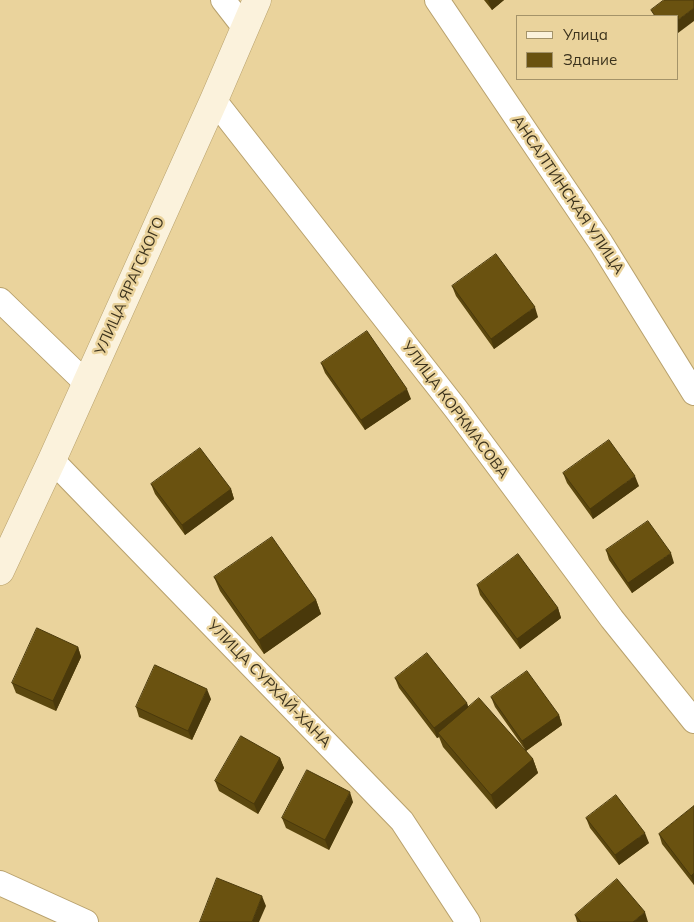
<!DOCTYPE html>
<html>
<head>
<meta charset="utf-8">
<style>
	body { margin:0 }
	#map { position:relative; width:694px; height:922px; overflow:hidden; background:#ead39c; font-family:Mulish,sans-serif }
	canvas { display:block }
	.legend { position:absolute; left:516px; top:15px; width:162px; height:65px; box-sizing:border-box; background:#ead39c; border:1px solid #a49369; margin:0; padding:6px 9px; list-style:none; font-size:15px; color:#3b321c }
	.legend li { display:flex; align-items:center; gap:10px; height:25px }
	.legend b { width:25px; border:1px solid #a49369 }
</style>
</head>
<body>
<div id="map">
<canvas width="694" height="922"></canvas>
<ul class="legend">
<li><b style="height:6px;background:#fbf2dc"></b>Улица</li>
<li><b style="height:14px;background:#6a5210"></b>Здание</li>
</ul>
</div>
<script>
const c = document.querySelector('canvas').getContext('2d');
c.lineJoin = 'round';
function strokePath(path, color, width, dash) { c.strokeStyle = color; c.lineWidth = width; c.lineCap = dash ? 'butt' : 'round'; c.setLineDash(dash || []); c.stroke(path); }
function fillPath(path, color) { c.fillStyle = color; c.fill(path, 'evenodd'); }
function write(font, color, halo, rows, align = 'center') {
  c.font = font + ' Mulish,sans-serif'; c.lineWidth = 5; c.setLineDash([]); c.textBaseline = 'middle'; c.strokeStyle = halo; c.fillStyle = color; for (const [text, x, y, turn = 0] of rows) {
    c.save(); c.translate(x, y); c.rotate((+turn || 0) * Math.PI / 180); c.textAlign = isNaN(turn) ? turn : align; if (halo) c.strokeText(text, 0, 0); c.fillText(text, 0, 0); c.restore();
  }
}
const minor = new Path2D(`
	M223,0L244,27
	M437,0L601,243L694,393
	M214,100L456,409L612,619L694,721
	M0,300L86,383
	M52,460L402,821L468,922
	M0,883L86,922`);
const secondary = new Path2D(`
	M0,571L52,460L214,100L257,0`);
strokePath(minor, '#b8a16d', 26);
strokePath(secondary, '#b8a16d', 29);
strokePath(minor, '#fff', 24);
strokePath(secondary, '#fbf2dc', 28);
fillPath(new Path2D(`
	M484,0H504L492,10Z
	M452,286L538,317L494,349L456,296Z
	M321,363L411,399L365,430L325,373Z
	M563,473L639,486L593,519L567,483Z
	M151,484L231,489L234,499L185,535L155,494Z
	M606,550L674,563L632,593L609,560Z
	M214,577L316,600L321,614L264,654L220,591Z
	M477,585L558,608L561,618L520,649L480,595Z
	M78,647L81,657L56,711L16,693L12,683Z
	M395,678L467,703L468,707L533,759L538,773L496,809L443,747L439,737L437,738L399,688Z
	M491,697L559,715L562,725L526,751L495,707Z
	M211,699L192,740L139,717L136,707Z
	M280,758L284,768L258,814L219,791L215,781Z
	M353,802L329,850L286,828L282,818Z
	M694,806V885L662,844L659,834Z
	M586,818L649,843L619,865L590,828Z
	M575,915L648,922H577Z`), '#5b470e');
fillPath(new Path2D(`
	M488,0H504L492,10Z
	M694,8V21L678,33V20Z
	M535,307L538,317L494,349L491,339Z
	M407,389L411,399L365,430L361,420Z
	M635,476L639,486L593,519L590,509Z
	M231,489L234,499L185,535L182,525Z
	M671,553L674,563L632,593L628,583Z
	M316,600L321,614L264,654L259,640Z
	M558,608L561,618L520,649L517,639Z
	M78,647L81,657L56,711L53,701Z
	M207,689L211,699L192,740L188,731Z
	M467,703L470,713L438,733L439,737L437,738L434,728Z
	M559,715L562,725L526,751L522,741Z
	M280,758L284,768L258,814L254,804Z
	M533,759L538,773L496,809L491,795Z
	M350,792L353,802L329,850L325,840Z
	M645,833L649,843L619,865L615,855Z
	M694,873V885L691,876Z
	M262,896L266,906L259,922H252Z
	M645,912L648,922H633Z`), '#4a390b');
const building = new Path2D(`
	M664,0H694V8L678,20V16H655L651,10Z
	M496,254L535,307L491,339L452,286Z
	M367,331L407,389L361,420L321,363Z
	M609,440L635,476L590,509L563,473Z
	M200,448L231,489L182,525L151,484Z
	M648,521L671,553L628,583L606,550Z
	M272,537L316,600L259,640L214,577Z
	M518,554L558,608L517,639L477,585Z
	M37,628L78,647L53,701L12,683Z
	M427,653L467,703L434,728L395,678Z
	M155,665L207,689L188,731L136,707Z
	M527,671L559,715L522,741L491,697Z
	M479,698L533,759L491,795L438,733Z
	M241,736L280,758L254,804L215,781Z
	M307,770L350,792L325,840L282,818Z
	M616,795L645,833L615,855L586,818Z
	M694,806V873L691,876L659,834Z
	M217,878L262,896L252,922H200Z
	M617,879L645,912L633,922H581L575,915Z`);
fillPath(building, '#6a5210');
strokePath(building, '#4a390b', 1);
write('15px', '#3b321c', '#ead39c', [
	["АНСАЛТИНСКАЯ УЛИЦА",568,195,56],
	["УЛИЦА ЯРАГСКОГО",130,286,-66],
	["УЛИЦА КОРКМАСОВА",455,410,53],
	["УЛИЦА СУРХАЙ-ХАНА",269,684,46]
]);
</script>
</body>
</html>
